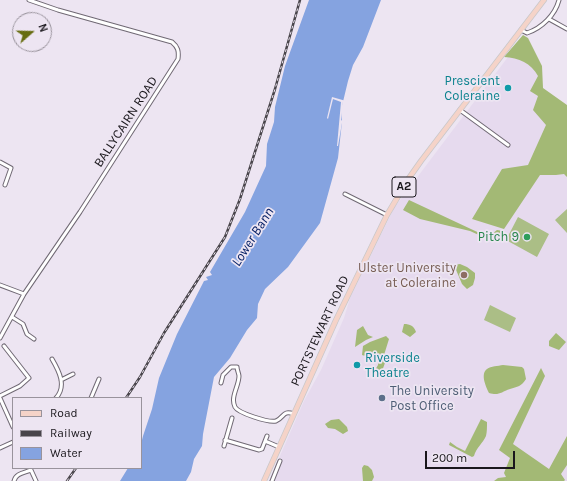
<!DOCTYPE html>
<html>
<head>
<meta charset="utf-8">
<style>
	body { margin:0 }
	#map { position:relative; width:567px; height:481px; overflow:hidden; background:#ede5f2; font-family:Karla,sans-serif }
	canvas { display:block }
	.legend { position:absolute; left:12px; top:397px; width:130px; height:72px; box-sizing:border-box; background:#ede5f2; border:1px solid #99939c; margin:0; padding:5px 7px; list-style:none; font-size:12px; color:#1a171c }
	.legend li { display:flex; align-items:center; gap:8px; height:20px }
	.legend b { width:20px; border:1px solid #99939c }
	.north { position:absolute; left:12px; top:12px; width:40px; height:40px; box-sizing:border-box; background:#ede5f2; border:1px solid #99939c; border-radius:50%; rotate:70deg; font-size:11px; font-weight:700; line-height:16px; text-align:center; color:#1a171c }
	.north::after { content:''; display:block; margin:auto; width:14px; height:18px; background:#666c0f; clip-path:polygon(50% 0,100% 100%,50% 72%,0 100%) }
	.scale { position:absolute; left:425px; top:451px; width:90px; height:18px; box-sizing:border-box; border:2px solid #1a171c; border-top:0; padding-left:5px; font-size:12px; line-height:14px; white-space:nowrap; color:#1a171c; -webkit-text-stroke:3px #ede5f2; paint-order:stroke }
</style>
</head>
<body>
<div id="map">
<canvas width="567" height="481"></canvas>
<ul class="legend">
<li><b style="height:5px;background:#f5d3c8"></b>Road</li>
<li><b style="height:5px;background:#48444a"></b>Railway</li>
<li><b style="height:11px;background:#85a3e0"></b>Water</li>
</ul>
<div class="north">N</div>
<div class="scale">200 m</div>
</div>
<script>
const c = document.querySelector('canvas').getContext('2d');
c.lineJoin = 'round';
function fillPath(path, color) { c.fillStyle = color; c.fill(path, 'evenodd'); }
function strokePath(path, color, width, dash) { c.strokeStyle = color; c.lineWidth = width; c.lineCap = dash ? 'butt' : 'round'; c.setLineDash(dash || []); c.stroke(path); }
function write(font, color, halo, rows, align = 'center') {
  c.font = font + ' Karla,sans-serif'; c.lineWidth = 3.5; c.setLineDash([]); c.textBaseline = 'middle'; c.strokeStyle = halo; c.fillStyle = color; for (const [text, x, y, turn = 0] of rows) {
    c.save(); c.translate(x, y); c.rotate((+turn || 0) * Math.PI / 180); c.textAlign = isNaN(turn) ? turn : align; if (halo) c.strokeText(text, 0, 0); c.fillText(text, 0, 0); c.restore();
  }
}
fillPath(new Path2D(`
	M514,49L539,73L538,90L567,113V481H269L304,401L321,370L344,318L350,298L394,208Z`), '#e6daee');
fillPath(new Path2D(`
	M567,209V233L555,220Z
	M518,217L549,234L537,257L506,240Z
	M490,305L516,318L510,332L484,320Z`), '#abbe86');
fillPath(new Path2D(`
	M523,35L528,38L542,66L543,88L567,105V177L564,174L556,175H540L504,229L472,219L502,169L528,165L546,125L533,110L538,96L530,91L538,76C531,63 519,58 504,57Z
	M409,200L488,237L497,230L503,231L498,240L494,242L470,231L420,219L403,210Z
	M460,264L467,267L475,273V278L473,285L467,289L462,284L454,265Z
	M404,324C410,324 414,326 416,332L410,337L402,332Z
	M363,326L368,335L373,337L366,340L355,347L357,330Z
	M556,333L566,342L559,350L549,346V341Z
	M386,336L389,339L384,355L386,360L381,374L374,372L378,365L379,355C373,353 367,357 362,355L363,346L370,342Z
	M503,365L522,367L524,369L526,379C522,386 517,387 510,389C501,392 499,396 489,393C486,387 480,374 487,369C491,366 498,366 503,365Z
	M541,368L545,376L513,444L549,469L567,436V465L561,474L565,480L564,481H494L498,478L506,477L504,473L510,458L499,450Z
	M339,419L347,427L348,431L343,434L335,429L328,428L325,424L331,420Z
	M481,419L487,422C487,427 487,432 486,436C483,443 476,448 474,456L472,457L449,445L450,442L457,447L465,451Z
	M364,465L368,466L372,470L374,477L372,481H363L362,468Z`), '#a3b975');
fillPath(new Path2D(`
	M309,0H381L363,47L353,65L348,81L341,110L342,122L338,158L320,223L288,267L265,289L258,304L257,318L247,330L230,358L214,377L203,434L202,446L194,459L191,472L186,481H120L128,468H141V444L143,436L152,409L159,378L177,334L204,281L208,280L206,277L212,275L210,272L245,212L266,166L267,144L274,122L275,107L285,66Z`), '#85a3e0');
fillPath(new Path2D(`
	M332,97L346,101L345,102H343L341,120L344,122L342,123L338,146H337L341,102L333,99L328,119L327,118Z`), '#ede5f2');
const street = new Path2D(`
	M549,19L567,29
	M521,30L527,33C542,28 555,15 559,0
	M460,110L508,145
	M0,162L11,168L5,185
	M345,194L387,215
	M0,285L24,294
	M12,317L23,324L27,334L34,339
	M0,338L24,294L80,212L178,59C179,51 178,47 172,42L58,10L29,0
	M52,359C59,371 67,386 56,398
	M61,380L73,374
	M221,383L223,375L231,367H237C237,370 239,374 239,376C239,386 230,397 235,407C238,413 269,423 276,421C285,417 282,410 294,414
	M0,396L20,386L29,378L4,346
	M0,398L13,427
	M91,398L99,379
	M225,440L259,450L262,449L267,436
	M265,441L279,447
	M224,446L232,418
	M0,448L13,442
	M30,468L36,481
	M14,481C16,473 24,473 31,470
	M272,481L280,461`);
const primary = new Path2D(`
	M264,481L336,320L387,215L409,178L421,161L544,0`);
strokePath(street, '#706974', 5);
strokePath(primary, '#c8c7c9', 6);
strokePath(street, '#fff', 3);
strokePath(primary, '#f5d3c8', 4.5);
const rail = new Path2D(`
	M126,398L140,377L164,333L225,237L240,199L275,89L300,0
	M67,481L76,468`);
strokePath(rail, '#48444a', 2.5);
strokePath(rail, '#ede5f2', 1, [3]);
for (const [x, y, r, color] of [
	[508,88,4,"#0f9aa8"],
	[527,237,4,"#2e9e5b"],
	[464,275,4,"#8d6e63"],
	[357,365,4,"#0f9aa8"],
	[382,398,4,"#5c6f8a"]
]) { const dot = new Path2D(); dot.arc(x, y, r, 0, 2 * Math.PI); c.fillStyle = color; c.fill(dot); strokePath(dot, '#ede5f2', 1.5); }
for (const [x, y, w] of [
	[404,187,24]
]) { const box = new Path2D(); box.roundRect(x - w / 2, y - 10, w, 20, 3); c.fillStyle = '#ede5f2'; c.fill(box); strokePath(box, '#1a171c', 1); }
write('bold 12px', '#1a171c', null, [
	["A2",404,187]
]);
write('13px', '#0d838f', '#ede5f2', [
	["Prescient",500,81],
	["Coleraine",500,96],
	["Riverside",365,358,"left"],
	["Theatre",365,373,"left"]
], 'right');
write('13px', '#1a171c', '#ede5f2', [
	["BALLYCAIRN ROAD",126,122,-57],
	["PORTSTEWART ROAD",320,331,-65]
]);
write('13px', '#27864d', '#ede5f2', [
	["Pitch 9",519,237]
], 'right');
write('13px', '#785e54', '#ede5f2', [
	["Ulster University",456,268],
	["at Coleraine",456,283]
], 'right');
write('13px', '#4e5e75', '#ede5f2', [
	["The University",390,391],
	["Post Office",390,406]
], 'left');
write('italic 14px', '#072166', '#ede5f2', [
	["Lower Bann",253,237,-58]
]);
</script>
</body>
</html>
